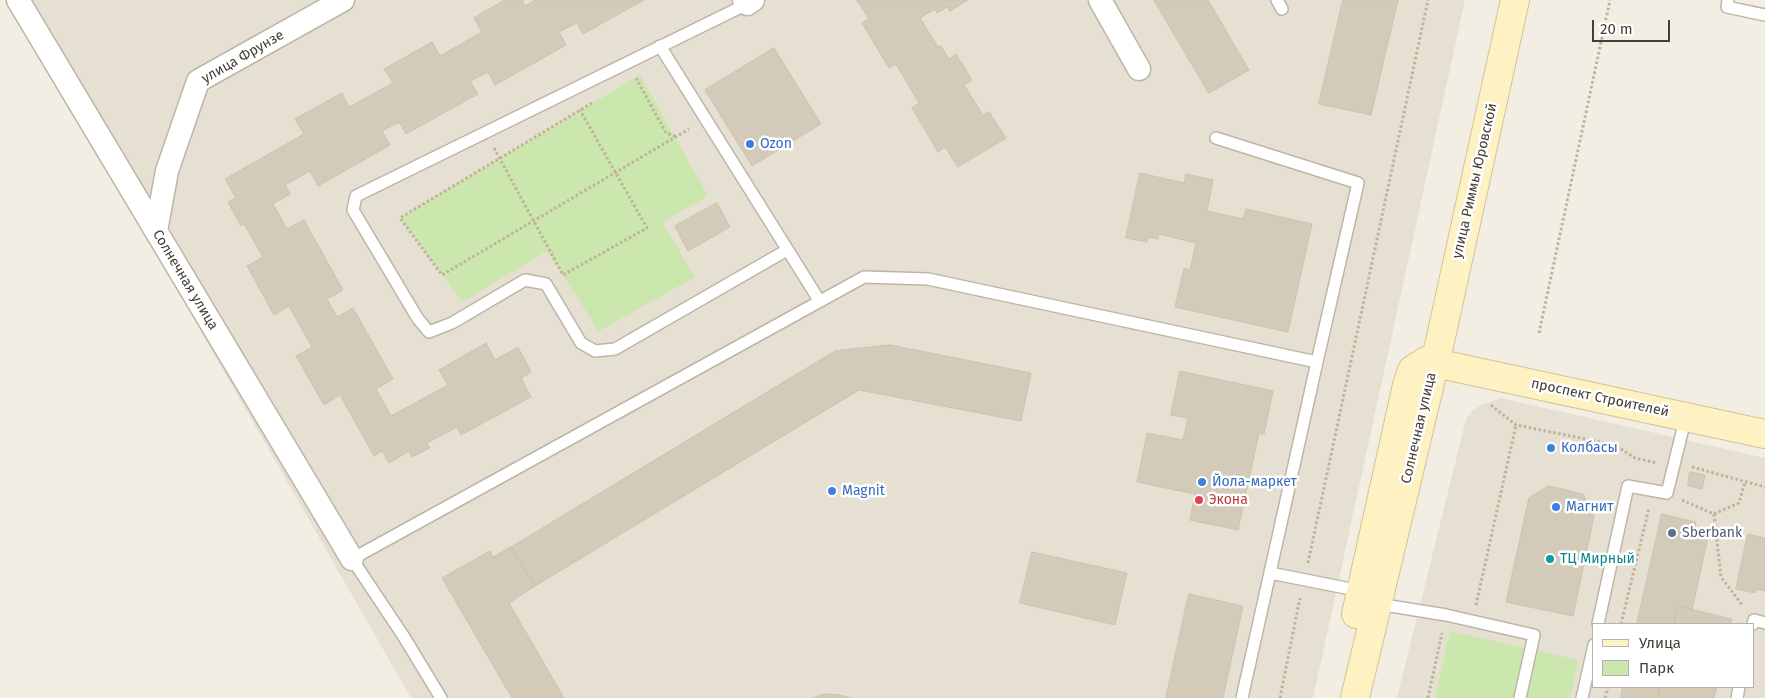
<!DOCTYPE html>
<html>
<head>
<meta charset="utf-8">
<style>
	body { margin:0 }
	#map { position:relative; width:1765px; height:698px; overflow:hidden; background:#f2eee4; font-family:"Fira Sans",sans-serif }
	canvas { display:block }
	.legend { position:absolute; left:1592px; top:623px; width:162px; height:65px; box-sizing:border-box; background:#fff; border:1px solid #b4b2ae; margin:0; padding:6px 9px; list-style:none; font-size:15px; color:#443e34 }
	.legend li { display:flex; align-items:center; gap:10px; height:25px }
	.legend b { width:25px; border:1px solid #b4b2ae }
	.scale { position:absolute; left:1592px; top:20px; width:78px; height:22px; box-sizing:border-box; border:2px solid #443e34; border-top:0; padding-left:6px; font-size:15px; line-height:18px; white-space:nowrap; color:#443e34; -webkit-text-stroke:4px #fff; paint-order:stroke }
</style>
</head>
<body>
<div id="map">
<canvas width="1765" height="698"></canvas>
<ul class="legend">
<li><b style="height:6px;background:#fef1c2"></b>Улица</li>
<li><b style="height:14px;background:#cbe7ad"></b>Парк</li>
</ul>
<div class="scale">20 m</div>
</div>
<script>
const c = document.querySelector('canvas').getContext('2d');
c.lineJoin = 'round';
function fillPath(path, color) { c.fillStyle = color; c.fill(path, 'evenodd'); }
function strokePath(path, color, width, dash) { c.strokeStyle = color; c.lineWidth = width; c.lineCap = dash ? 'butt' : 'round'; c.setLineDash(dash || []); c.stroke(path); }
function write(font, color, halo, rows, align = 'center') {
  c.font = font + ' "Fira Sans",sans-serif'; c.lineWidth = 5; c.setLineDash([]); c.textBaseline = 'middle'; c.strokeStyle = halo; c.fillStyle = color; for (const [text, x, y, turn = 0] of rows) {
    c.save(); c.translate(x, y); c.rotate((+turn || 0) * Math.PI / 180); c.textAlign = isNaN(turn) ? turn : align; if (halo) c.strokeText(text, 0, 0); c.fillText(text, 0, 0); c.restore();
  }
}
fillPath(new Path2D(`
	M11,0H1465L1313,698H411Z
	M1501,398L1765,458V698H1397L1466,419L1472,411L1481,405ZM1594,624H1754V687H1594Z`), '#e6e0d2');
fillPath(new Path2D(`
	M640,75L708,196L662,222L695,277L599,331L547,251L462,302L400,218Z
	M1450,631L1578,660L1570,698H1435Z`), '#cbe7ad');
const building = new Path2D(`
	M505,0H522L525,6L535,0H644L583,34L577,23L559,32L566,45L495,85L488,72L470,81L478,94L406,134L399,122L382,131L390,145L318,186L310,171L285,185L290,194L273,204L287,229L304,220L343,290L327,299L337,317L353,308L393,379L376,389L391,416L448,385L439,370L486,343L495,360L518,347L531,372L521,378L531,397L461,435L457,427L427,443L430,448L412,457L409,451L389,463L382,451L374,456L340,395L324,405L296,356L312,347L289,306L274,315L247,266L263,257L244,224L241,226L228,202L236,198L225,179L304,134L295,119L342,93L349,107L393,83L384,69L432,42L440,56L482,32L474,18Z
	M857,0H968L950,11L947,7L937,13L935,9L920,18L938,47L941,46L949,59L956,54L972,80L964,85L983,115L989,112L1006,138L958,167L945,147L938,152L912,108L919,103L896,64L889,68L862,23L869,19Z
	M1154,0H1208L1249,70L1209,93Z
	M1343,0H1398L1371,115L1319,104Z
	M774,48L821,124L752,166L705,90Z
	M1140,173L1184,183L1186,174L1213,180L1207,211L1243,219L1246,209L1312,224L1288,332L1175,307L1184,268L1190,270L1196,243L1159,234L1158,239L1148,237L1147,242L1126,238Z
	M717,203L730,227L688,251L675,226Z
	M890,345L1031,373L1021,421L859,390L535,586L511,547L835,351Z
	M1180,371L1273,391L1264,434L1259,433L1238,530L1190,520L1195,494L1137,482L1147,433L1183,440L1188,418L1171,415Z
	M1690,472L1705,475L1702,489L1688,486Z
	M1549,486L1583,494L1594,516L1573,616L1506,602L1529,498Z
	M1662,514L1696,522L1694,534L1708,537L1692,610L1678,606L1674,624H1637Z
	M1748,534L1765,538V591L1756,589L1755,593L1736,589Z
	M511,547L535,586L509,603L564,698H512L442,578L490,551L493,557Z
	M1032,552L1127,573L1115,625L1020,603Z
	M1189,594L1243,606L1223,698H1166Z
	M1678,606L1732,619L1731,624H1674Z
	M1623,687H1660L1658,698H1621Z
	M1660,687H1717L1714,698H1658Z
	M824,694L840,695L851,698H813Z`);
fillPath(building, '#d3caba');
strokePath(building, '#cec2ad', 1);
const lane = new Path2D(`
	M1277,0L1282,9
	M1728,0L1727,7L1765,15
	M747,4L356,196L353,210L418,319L429,332L452,323L525,280L546,284L581,343L595,351L615,349L787,250
	M660,46L819,300
	M1216,138L1358,183L1317,362
	M1270,573L1361,591
	M1378,604L1446,615L1534,635L1520,698
	M1598,624L1628,486L1667,493L1686,416
	M1753,624L1754,620L1765,623
	M441,698L404,637L352,559L864,277L928,279L1317,362L1242,698
	M1582,698L1594,645
	M1737,698L1739,687`);
const street = new Path2D(`
	M18,0L352,559
	M744,0L747,4L753,0
	M1100,0L1139,69
	M156,231L167,171L198,81L343,0`);
const secondary = new Path2D(`
	M1356,614L1407,385L1412,370L1426,361L1765,434
	M1355,698L1441,337L1515,0`);
strokePath(lane, '#bdb6a7', 14);
strokePath(street, '#bdb6a7', 25);
strokePath(secondary, '#d2c394', 30);
strokePath(new Path2D(`
	M636,78L666,133L675,136
	M592,103L400,218L442,275L689,129
	M494,148L563,275L647,228L580,110
	M1539,333L1610,0
	M1491,405L1516,425L1615,445L1635,458L1657,463
	M1692,467L1765,487
	M1682,500L1714,514L1721,577L1743,606
	M1714,514L1739,503L1745,482
	M1308,563L1428,0
	M1476,605L1516,425
	M1621,624L1649,508
	M1280,698L1300,598
	M1428,698L1442,633
	M1605,698L1608,687`), '#bfb298', 3, [2.5, 2.5]);
strokePath(lane, '#fff', 11);
strokePath(street, '#fff', 22);
strokePath(secondary, '#fef1c2', 28);
for (const [x, y, r, color] of [
	[750,144,5,"#3f7fe0"],
	[1551,448,5,"#3f7fe0"],
	[1202,482,5,"#3f7fe0"],
	[832,491,5,"#3f7fe0"],
	[1199,500,5,"#e0444e"],
	[1556,507,5,"#3f7fe0"],
	[1672,533,5,"#5c6f8a"],
	[1550,559,5,"#0f9aa8"]
]) { const dot = new Path2D(); dot.arc(x, y, r, 0, 2 * Math.PI); c.fillStyle = color; c.fill(dot); strokePath(dot, '#fff', 2); }
write('14px', '#443e34', '#fff', [
	["улица Фрунзе",243,57,-30],
	["улица Риммы Юровской",1475,181,-77],
	["Солнечная улица",185,280,59],
	["проспект Строителей",1600,398,12],
	["Солнечная улица",1419,428,-77]
]);
write('14px', '#366cbe', '#fff', [
	["Ozon",760,144],
	["Колбасы",1561,448],
	["Йола-маркет",1212,482],
	["Magnit",842,491],
	["Магнит",1566,507]
], 'left');
write('14px', '#be3a42', '#fff', [
	["Экона",1209,500]
], 'left');
write('14px', '#4e5e75', '#fff', [
	["Sberbank",1682,533]
], 'left');
write('14px', '#0d838f', '#fff', [
	["ТЦ Мирный",1560,559]
], 'left');
</script>
</body>
</html>
